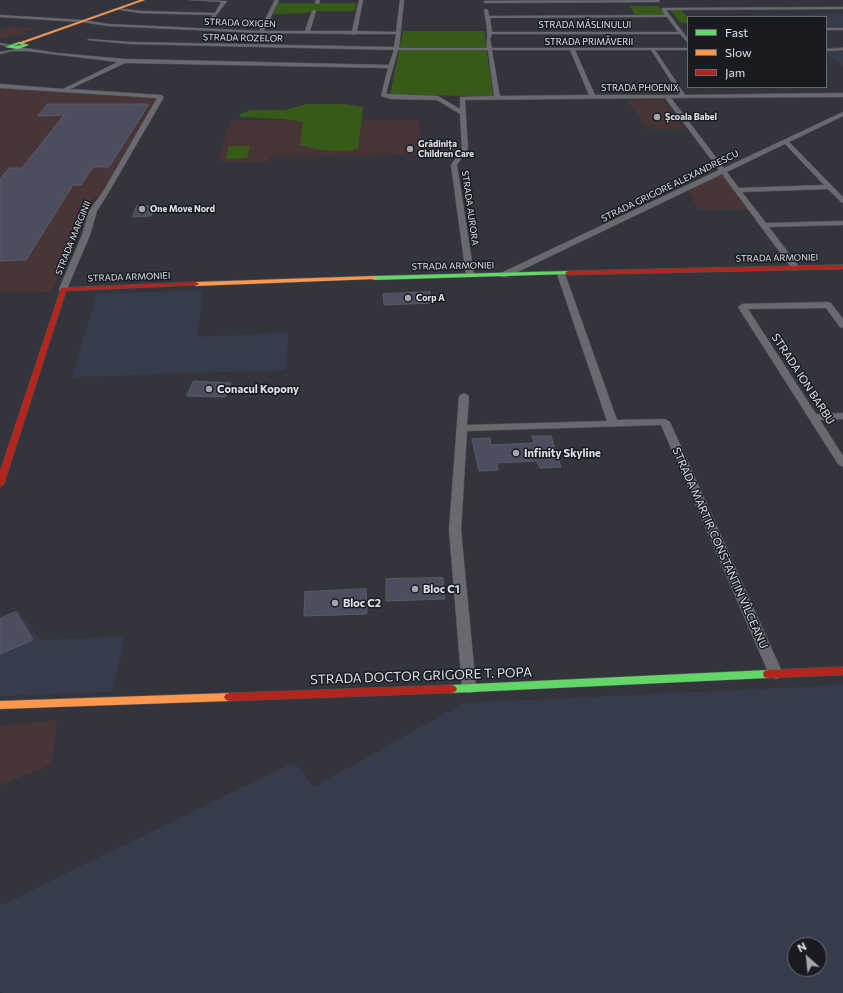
<!DOCTYPE html>
<html>
<head>
<meta charset="utf-8">
<style>
	body { margin:0 }
	#map { position:relative; width:843px; height:993px; overflow:hidden; background:#34353c; font-family:Commissioner,sans-serif }
	canvas { display:block }
	.legend { position:absolute; left:687px; top:16px; width:140px; height:72px; box-sizing:border-box; background:#191b21; border:1px solid #686a71; margin:0; padding:5px 7px; list-style:none; font-size:12px; color:#dfe1e9 }
	.legend li { display:flex; align-items:center; gap:8px; height:20px }
	.legend b { width:20px; border:1px solid #686a71 }
	.north { position:absolute; left:787px; top:937px; width:40px; height:40px; box-sizing:border-box; background:#191b21; border:1px solid #686a71; border-radius:50%; rotate:333deg; font-size:11px; font-weight:700; line-height:16px; text-align:center; color:#dfe1e9 }
	.north::after { content:''; display:block; margin:auto; width:14px; height:18px; background:#a3a5ac; clip-path:polygon(50% 0,100% 100%,50% 72%,0 100%) }
</style>
</head>
<body>
<div id="map">
<canvas width="843" height="993"></canvas>
<ul class="legend">
<li><b style="height:5px;background:#63d668"></b>Fast</li>
<li><b style="height:5px;background:#ff974d"></b>Slow</li>
<li><b style="height:5px;background:#b3261e"></b>Jam</li>
</ul>
<div class="north">N</div>
</div>
<script>
const c = document.querySelector('canvas').getContext('2d');
c.lineJoin = 'round';
function fillPath(path, color) { c.fillStyle = color; c.fill(path, 'evenodd'); }
function strokePath(path, color, width, dash) { c.strokeStyle = color; c.lineWidth = width; c.lineCap = dash ? 'butt' : 'round'; c.setLineDash(dash || []); c.stroke(path); }
function write(font, color, halo, rows, align = 'center') {
  c.font = font + ' Commissioner,sans-serif'; c.lineWidth = 3; c.setLineDash([]); c.textBaseline = 'middle'; c.strokeStyle = halo; c.fillStyle = color; for (const [text, x, y, turn = 0] of rows) {
    c.save(); c.translate(x, y); c.rotate((+turn || 0) * Math.PI / 180); c.textAlign = isNaN(turn) ? turn : align; if (halo) c.strokeText(text, 0, 0); c.fillText(text, 0, 0); c.restore();
  }
}
fillPath(new Path2D(`
	M12,26L36,28L20,36L0,38V30Z
	M0,87L157,97L103,191L87,204L52,292L0,293Z
	M722,174L749,209L699,210L687,190Z
	M57,720L52,764L0,785V726Z`), '#473538');
fillPath(new Path2D(`
	M843,14V28H826V17H752L750,15Z
	M826,51H843V66L826,54Z
	M203,290L197,337L288,333L286,370L72,377L97,294Z
	M17,610L40,640L125,637L112,692L0,696V617Z
	M843,685V993H2L0,988V906L294,762L314,787L464,703ZM795,945H819V969H795Z`), '#373c4c');
fillPath(new Path2D(`
	M662,99L683,129H647L628,100Z
	M230,120H419L420,143H457L456,154L270,157L268,162H219Z`), '#473535');
fillPath(new Path2D(`
	M278,3H356L355,11H313L307,13L273,14Z
	M630,6H658L666,15H635Z
	M670,10H681L686,16L736,17H688V23H681Z
	M403,31H484L493,96L390,95Z
	M307,104H344L363,107L358,149C338,153 319,151 300,145L303,122L284,119L241,117L239,114L251,110H285Z
	M229,146H250L247,158L226,159Z`), '#375a19');
const building = new Path2D(`
	M48,104H149L109,167H93L81,185H73L26,260L0,261V179L9,168H22L64,115L38,116Z
	M137,206H155L151,216L133,217Z
	M430,292L433,303L384,305L383,294Z
	M194,381L231,383L225,397L187,396Z
	M532,436H551L561,467L540,468L537,461L497,463L498,470L479,471L472,439L490,438L491,445L534,443Z
	M443,578L445,599L386,601V579Z
	M366,589L367,614L304,616L305,592Z
	M16,612L33,640L0,654V619Z`);
fillPath(building, '#4c4e60');
strokePath(building, '#5a5b61', 1);
const street = new Path2D(`
	M190,0L227,1L212,21L210,20L213,15L140,13L115,9L117,8L140,11L215,13L221,2Z
	M275,0H279L264,31H305L312,11L314,10L316,11L310,31H352L359,0H363L357,31L396,32L400,0H404L399,48H487C486,41 488,37 487,32C487,23 485,17 484,10L486,9L488,10L489,16L665,15L662,10V8L843,7V9L666,10L688,39V43L680,34H492L490,39L492,48H688V50H655L685,95L843,93V97L671,98L724,168L843,112V116L789,142L843,197V203L841,202L828,189L742,192L766,223L843,221V225L769,227L800,268L799,270H793L722,174L507,277H501V273L719,170L665,98L465,100L468,149L457,165L474,275L470,277L466,275L451,165L462,149L460,114L437,100L391,99L381,96L388,68L125,63L70,89L161,95L164,97L110,190L97,211L90,235L67,289L66,291H60L59,289L82,235L89,211L104,190L157,98L0,88V84L63,89L118,62L27,51H12L0,54V52L16,49L18,47L57,53L125,59L389,65L394,50L130,44L87,40L89,39L130,42L394,47L396,34H356L354,35L352,34L261,33L108,26L82,22L0,17V15L82,20L108,24L259,31ZM667,17L678,32H492L490,18ZM398,50H488L494,96L460,97V109L438,96L386,94ZM492,50H570L589,95L500,96ZM575,50H651L680,95H595ZM785,144L824,185L739,188L727,172Z
	M316,0H320L319,4L315,3Z
	M659,0L660,1L658,2L485,3L483,2L485,1Z
	M826,28H843V30H826Z
	M0,43L12,45L10,46L0,45Z
	M843,48V50L826,51V49Z
	M558,272H564L565,274L617,420L665,419L670,422L783,674L781,677L776,679L771,677L769,674L661,425L467,431L461,530L476,688L474,692L469,693L464,692L462,688L449,530L459,396L464,393L469,396L467,425L607,421L557,274Z
	M828,302L831,303L843,319V328L840,327L826,308L748,309L816,414L843,413V419L820,420L843,456V467L838,464L738,307L742,304Z`);
const fast = new Path2D(`
	M19,42L29,45L18,49L5,47ZM19,44L23,45L13,46Z
	M568,271L571,273L570,274L374,280L371,278L374,276Z
	M768,670L772,671L773,674L772,677L768,678L451,693L447,692L445,689L447,686L451,685Z`);
const slow = new Path2D(`
	M140,0H145L21,44L18,43Z
	M374,276L377,278L376,279L196,286L193,284L196,282Z
	M230,693L234,694L236,697L234,700L230,701L0,709V701Z`);
const jam = new Path2D(`
	M843,265V269L568,275L565,273L568,271Z
	M196,282L199,284L198,285L66,291L4,484L0,487V471L61,288Z
	M843,667V675L768,678L764,677L763,674L764,671L768,670Z
	M451,685L455,686L457,689L455,692L451,693L230,701L226,700L224,697L226,694L230,693Z`);
strokePath(street, '#4f5156', 1);
strokePath(fast, '#4f5156', 1);
strokePath(slow, '#4f5156', 1);
strokePath(jam, '#4f5156', 1);
fillPath(street, '#696a6f');
fillPath(fast, '#63d668');
fillPath(slow, '#ff974d');
fillPath(jam, '#b3261e');
for (const [x, y, r, color] of [
	[657,117,4,"#a3a5ac"],
	[410,149,4,"#a3a5ac"],
	[142,209,4,"#a3a5ac"],
	[408,298,4,"#a3a5ac"],
	[209,389,4,"#a3a5ac"],
	[516,453,4,"#a3a5ac"],
	[415,589,4,"#a3a5ac"],
	[335,603,4,"#a3a5ac"]
]) { const dot = new Path2D(); dot.arc(x, y, r, 0, 2 * Math.PI); c.fillStyle = color; c.fill(dot); strokePath(dot, '#191b21', 1.5); }
write('9px', '#dfe1e9', '#191b21', [
	["STRADA OXIGEN",240,23,2],
	["STRADA MĂSLINULUI",585,25],
	["STRADA ROZELOR",243,38,1],
	["STRADA PRIMĂVERII",589,42],
	["STRADA PHOENIX",640,88],
	["STRADA GRIGORE ALEXANDRESCU",670,186,-26],
	["STRADA AURORA",470,208,82],
	["STRADA MARGINII",73,238,-68],
	["STRADA ARMONIEI",777,258,-1],
	["STRADA ARMONIEI",453,266,-1],
	["STRADA ARMONIEI",129,277,-2]
]);
write('bold 9px', '#dfe1e9', '#191b21', [
	["Școala Babel",665,117],
	["Grădinița",418,144],
	["Children Care",418,154],
	["One Move Nord",150,209],
	["Corp A",416,298]
], 'left');
write('11px', '#dfe1e9', '#191b21', [
	["STRADA ION BARBU",803,379,57],
	["STRADA MARTIR CONSTANTIN VÎLCEANU",720,548,66]
]);
write('bold 11px', '#dfe1e9', '#191b21', [
	["Conacul Kopony",217,389],
	["Infinity Skyline",524,453],
	["Bloc C1",423,589],
	["Bloc C2",343,603]
], 'left');
write('13px', '#dfe1e9', '#191b21', [
	["STRADA DOCTOR GRIGORE T. POPA",421,676,-2]
]);
</script>
</body>
</html>
